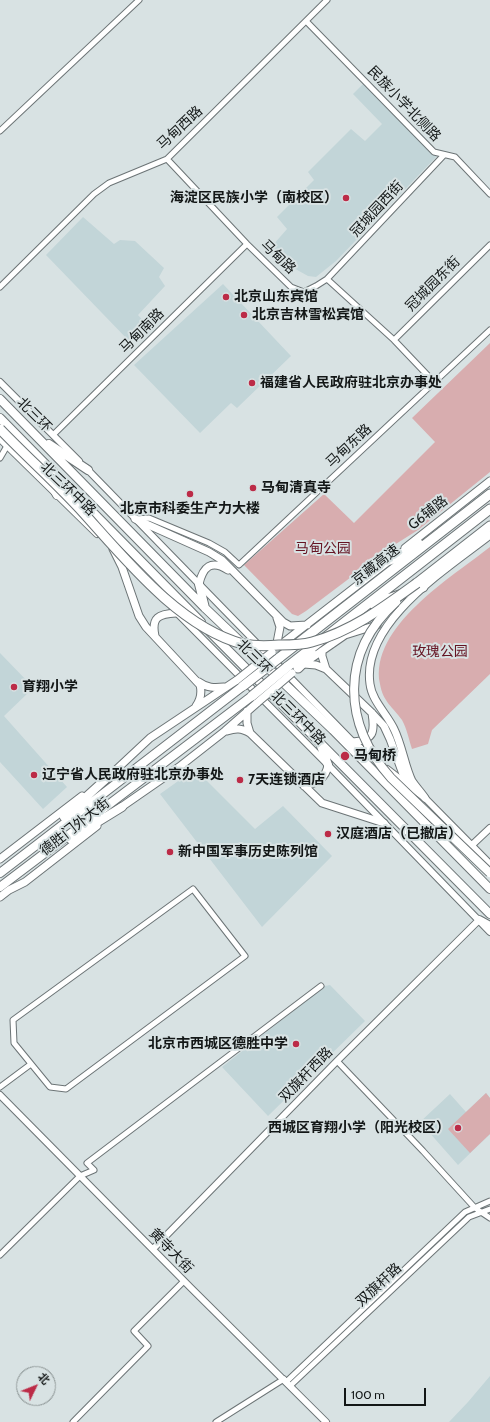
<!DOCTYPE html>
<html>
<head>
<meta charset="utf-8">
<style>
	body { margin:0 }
	#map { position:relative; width:490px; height:1422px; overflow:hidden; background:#d8e2e3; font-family:Cabin,"Noto Sans SC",sans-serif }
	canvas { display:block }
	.north { position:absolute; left:16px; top:1366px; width:40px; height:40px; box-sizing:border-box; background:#d8e2e3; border:1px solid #899191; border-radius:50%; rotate:47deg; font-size:11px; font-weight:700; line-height:16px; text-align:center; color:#131717 }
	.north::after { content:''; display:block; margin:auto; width:14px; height:18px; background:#bc2b47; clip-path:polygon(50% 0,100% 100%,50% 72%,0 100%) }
	.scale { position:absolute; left:344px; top:1388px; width:82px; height:18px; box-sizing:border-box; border:2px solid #131717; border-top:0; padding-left:5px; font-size:12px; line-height:14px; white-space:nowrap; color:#131717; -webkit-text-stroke:3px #d8e2e3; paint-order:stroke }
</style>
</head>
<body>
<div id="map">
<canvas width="490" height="1422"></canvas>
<div class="north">北</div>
<div class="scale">100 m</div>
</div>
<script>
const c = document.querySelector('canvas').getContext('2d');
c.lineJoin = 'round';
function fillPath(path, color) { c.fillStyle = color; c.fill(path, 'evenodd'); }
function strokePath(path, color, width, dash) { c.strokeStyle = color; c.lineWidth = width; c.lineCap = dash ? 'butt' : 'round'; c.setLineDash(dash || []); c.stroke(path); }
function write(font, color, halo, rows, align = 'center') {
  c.font = font + ' Cabin,"Noto Sans SC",sans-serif'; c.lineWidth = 4; c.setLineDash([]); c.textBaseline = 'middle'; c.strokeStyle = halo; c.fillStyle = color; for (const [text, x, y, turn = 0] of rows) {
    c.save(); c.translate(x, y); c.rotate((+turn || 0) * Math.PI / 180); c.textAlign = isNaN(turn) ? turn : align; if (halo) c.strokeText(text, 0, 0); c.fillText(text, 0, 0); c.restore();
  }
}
fillPath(new Path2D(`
	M364,83L437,156L336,261L316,277L308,276L290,266L273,254L272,249L273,245L287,229L277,217L314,180L308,172L351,129L365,141L382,124L353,94Z
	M83,217L114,244L120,240L135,241L164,268L159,277L165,286L138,315L148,326L130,342L46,255Z
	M223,284L291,356L237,408L231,403L200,433L134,365Z
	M0,653L31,685L25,690L28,693L4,716L67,787L43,809L0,762Z
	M195,769L255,829L283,806L332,856L262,927L160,794Z
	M330,985L365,1021L268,1116L222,1067L325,986Z
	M486,1093L490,1098V1134L458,1165L420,1122L450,1094L466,1112Z
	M490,1376V1422H449L468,1402Z`), '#c2d5d8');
fillPath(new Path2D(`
	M490,343V472L418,530L391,547L306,611L298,616L292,614L244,565L324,494L354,523L435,442L412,418Z
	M490,547V674L432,730L428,744L412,749C409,740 407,729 402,720C393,707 383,702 380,684C369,627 452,577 490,547Z
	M486,1093L490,1098V1134L470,1153L448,1129Z`), '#d8adaf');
const minor = new Path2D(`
	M306,21L434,152L455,157L490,194
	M0,131L139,0
	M167,159L247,244L291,287L304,292L316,286L327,279L394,340L434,382
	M327,279L444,155
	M0,287L94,194L109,183L167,159L327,0
	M394,340L490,245
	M53,435L247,244
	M0,458L7,446
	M136,519L149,518L209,543L225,552L239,565L490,330
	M193,889L245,956L66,1089L50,1087L14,1043L13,1020Z
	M337,1061L423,1151L475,1208L490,1218
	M0,1087L31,1064
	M0,1255L80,1176L94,1170L87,1163L321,986
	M286,1382L465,1212L490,1201
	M290,1386L469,1217L490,1209
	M73,1422L148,1346L134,1331L184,1281
	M216,1422L284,1379`);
const tertiary = new Path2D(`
	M0,382L79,461
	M0,439L97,534
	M86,468L353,742L375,759
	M173,609L328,765L490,932
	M387,769L425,798L490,864
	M472,845L490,828
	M0,1095L191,1288L326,1422
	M153,1249L337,1061L479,920`);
const secondary = new Path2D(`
	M135,519L209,552L222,560L283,622L290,626L307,625
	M405,548L490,481
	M113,549L122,567L139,616L146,627L200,685C202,693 201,699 196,706
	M199,584C203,567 211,559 228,570
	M155,636C151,617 159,614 176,613
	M279,646L394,557
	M276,648L280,627L277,618
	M322,651V656L326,669
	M309,660L345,635L377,625
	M304,664L316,665L326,669L372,713L384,726L390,739L407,785
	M199,682C207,688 214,688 224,687
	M247,711V723L250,733
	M227,731C236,728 241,728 250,733L322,803L384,823
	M353,742C374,740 375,732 372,713
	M104,781L150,738L237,680
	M304,786C316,783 326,779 328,765
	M425,798C421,792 416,787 412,781C405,767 402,745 394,729C387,714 372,701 370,684C361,622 448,568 490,535
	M117,810L179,767L225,731L258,702
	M0,859L82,796
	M0,897L9,890L25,882L97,826`);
const trunk = new Path2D(`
	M0,399L205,608L333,730L490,889
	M0,418L201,622
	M49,444L88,470
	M49,480L57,495
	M199,584L205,608
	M210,632L490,914
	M321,746L328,765
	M64,817L107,778
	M70,839L122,807
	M0,873L243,686
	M0,887L252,696
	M479,920L490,926`);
const motorway = new Path2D(`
	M390,560L419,544
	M417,583L490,526
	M373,604L423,587
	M279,658L490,494
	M287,667L490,509
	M298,668L312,654`);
strokePath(minor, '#6c7476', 7);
strokePath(tertiary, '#6c7476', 8);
strokePath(secondary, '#6c7476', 9);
strokePath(trunk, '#6c7476', 10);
strokePath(motorway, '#6c7476', 11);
strokePath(minor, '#fff', 5);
strokePath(tertiary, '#fff', 6);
strokePath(secondary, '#fff', 7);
strokePath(trunk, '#fff', 8);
strokePath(motorway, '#fff', 9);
const secondaryBridge = new Path2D(`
	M237,680L272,652
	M258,702L292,673`);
const trunkBridge = new Path2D(`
	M396,602C340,653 342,723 391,778L490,873`);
const motorwayBridge = new Path2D(`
	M0,429C26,456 54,481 79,508C123,556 178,627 243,644C254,646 268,646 279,645C290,645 302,645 312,642C352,631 384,607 417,583
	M243,686L279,658
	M252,696L287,667`);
strokePath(secondaryBridge, '#6c7476', 9, []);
strokePath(trunkBridge, '#6c7476', 10, []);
strokePath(motorwayBridge, '#6c7476', 11, []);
strokePath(secondaryBridge, '#fff', 7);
strokePath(trunkBridge, '#fff', 8);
strokePath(motorwayBridge, '#fff', 9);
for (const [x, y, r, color] of [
	[346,198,4,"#bc2b47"],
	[226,297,4,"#bc2b47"],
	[244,315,4,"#bc2b47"],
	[252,383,4,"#bc2b47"],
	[253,488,4,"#bc2b47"],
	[190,494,4,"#bc2b47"],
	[14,687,4,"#bc2b47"],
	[345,756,5,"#bc2b47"],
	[34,775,4,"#bc2b47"],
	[240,780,4,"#bc2b47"],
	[328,834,4,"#bc2b47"],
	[170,852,4,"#bc2b47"],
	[296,1044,4,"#bc2b47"],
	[458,1128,4,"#bc2b47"]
]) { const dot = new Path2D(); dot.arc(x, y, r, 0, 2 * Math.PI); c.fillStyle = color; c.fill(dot); strokePath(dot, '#d8e2e3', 1.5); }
write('14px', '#131717', '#d8e2e3', [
	["民族小学北侧路",404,104,46],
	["马甸西路",180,128,-43],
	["冠城园西街",377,209,-47],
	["马甸路",278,257,44],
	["冠城园东街",433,284,-45],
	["马甸南路",142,331,-45],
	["北三环",34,415,45],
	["马甸东路",349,446,-43],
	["北三环中路",68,489,44],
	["G6辅路",428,513,-38],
	["京藏高速",376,565,-38],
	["北三环",254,657,45],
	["北三环中路",298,718,45],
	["德胜门外大街",75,827,-38],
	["双旗杆西路",306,1075,-46],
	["黄寺大街",171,1251,46],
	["双旗杆路",379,1285,-43]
]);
write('bold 14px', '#131717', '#d8e2e3', [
	["海淀区民族小学（南校区）",338,198,"right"],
	["北京山东宾馆",234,297],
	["北京吉林雪松宾馆",252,315],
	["福建省人民政府驻北京办事处",260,383],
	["马甸清真寺",261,488],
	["北京市科委生产力大楼",190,509,"center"],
	["育翔小学",22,687],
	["马甸桥",354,756],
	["辽宁省人民政府驻北京办事处",42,775],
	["7天连锁酒店",248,780],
	["汉庭酒店（已撤店）",336,834],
	["新中国军事历史陈列馆",178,852],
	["北京市西城区德胜中学",288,1044,"right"],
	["西城区育翔小学（阳光校区）",450,1128,"right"]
], 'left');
write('14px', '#651423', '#d8e2e3', [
	["马甸公园",323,549],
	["玫瑰公园",440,652]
]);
</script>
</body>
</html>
